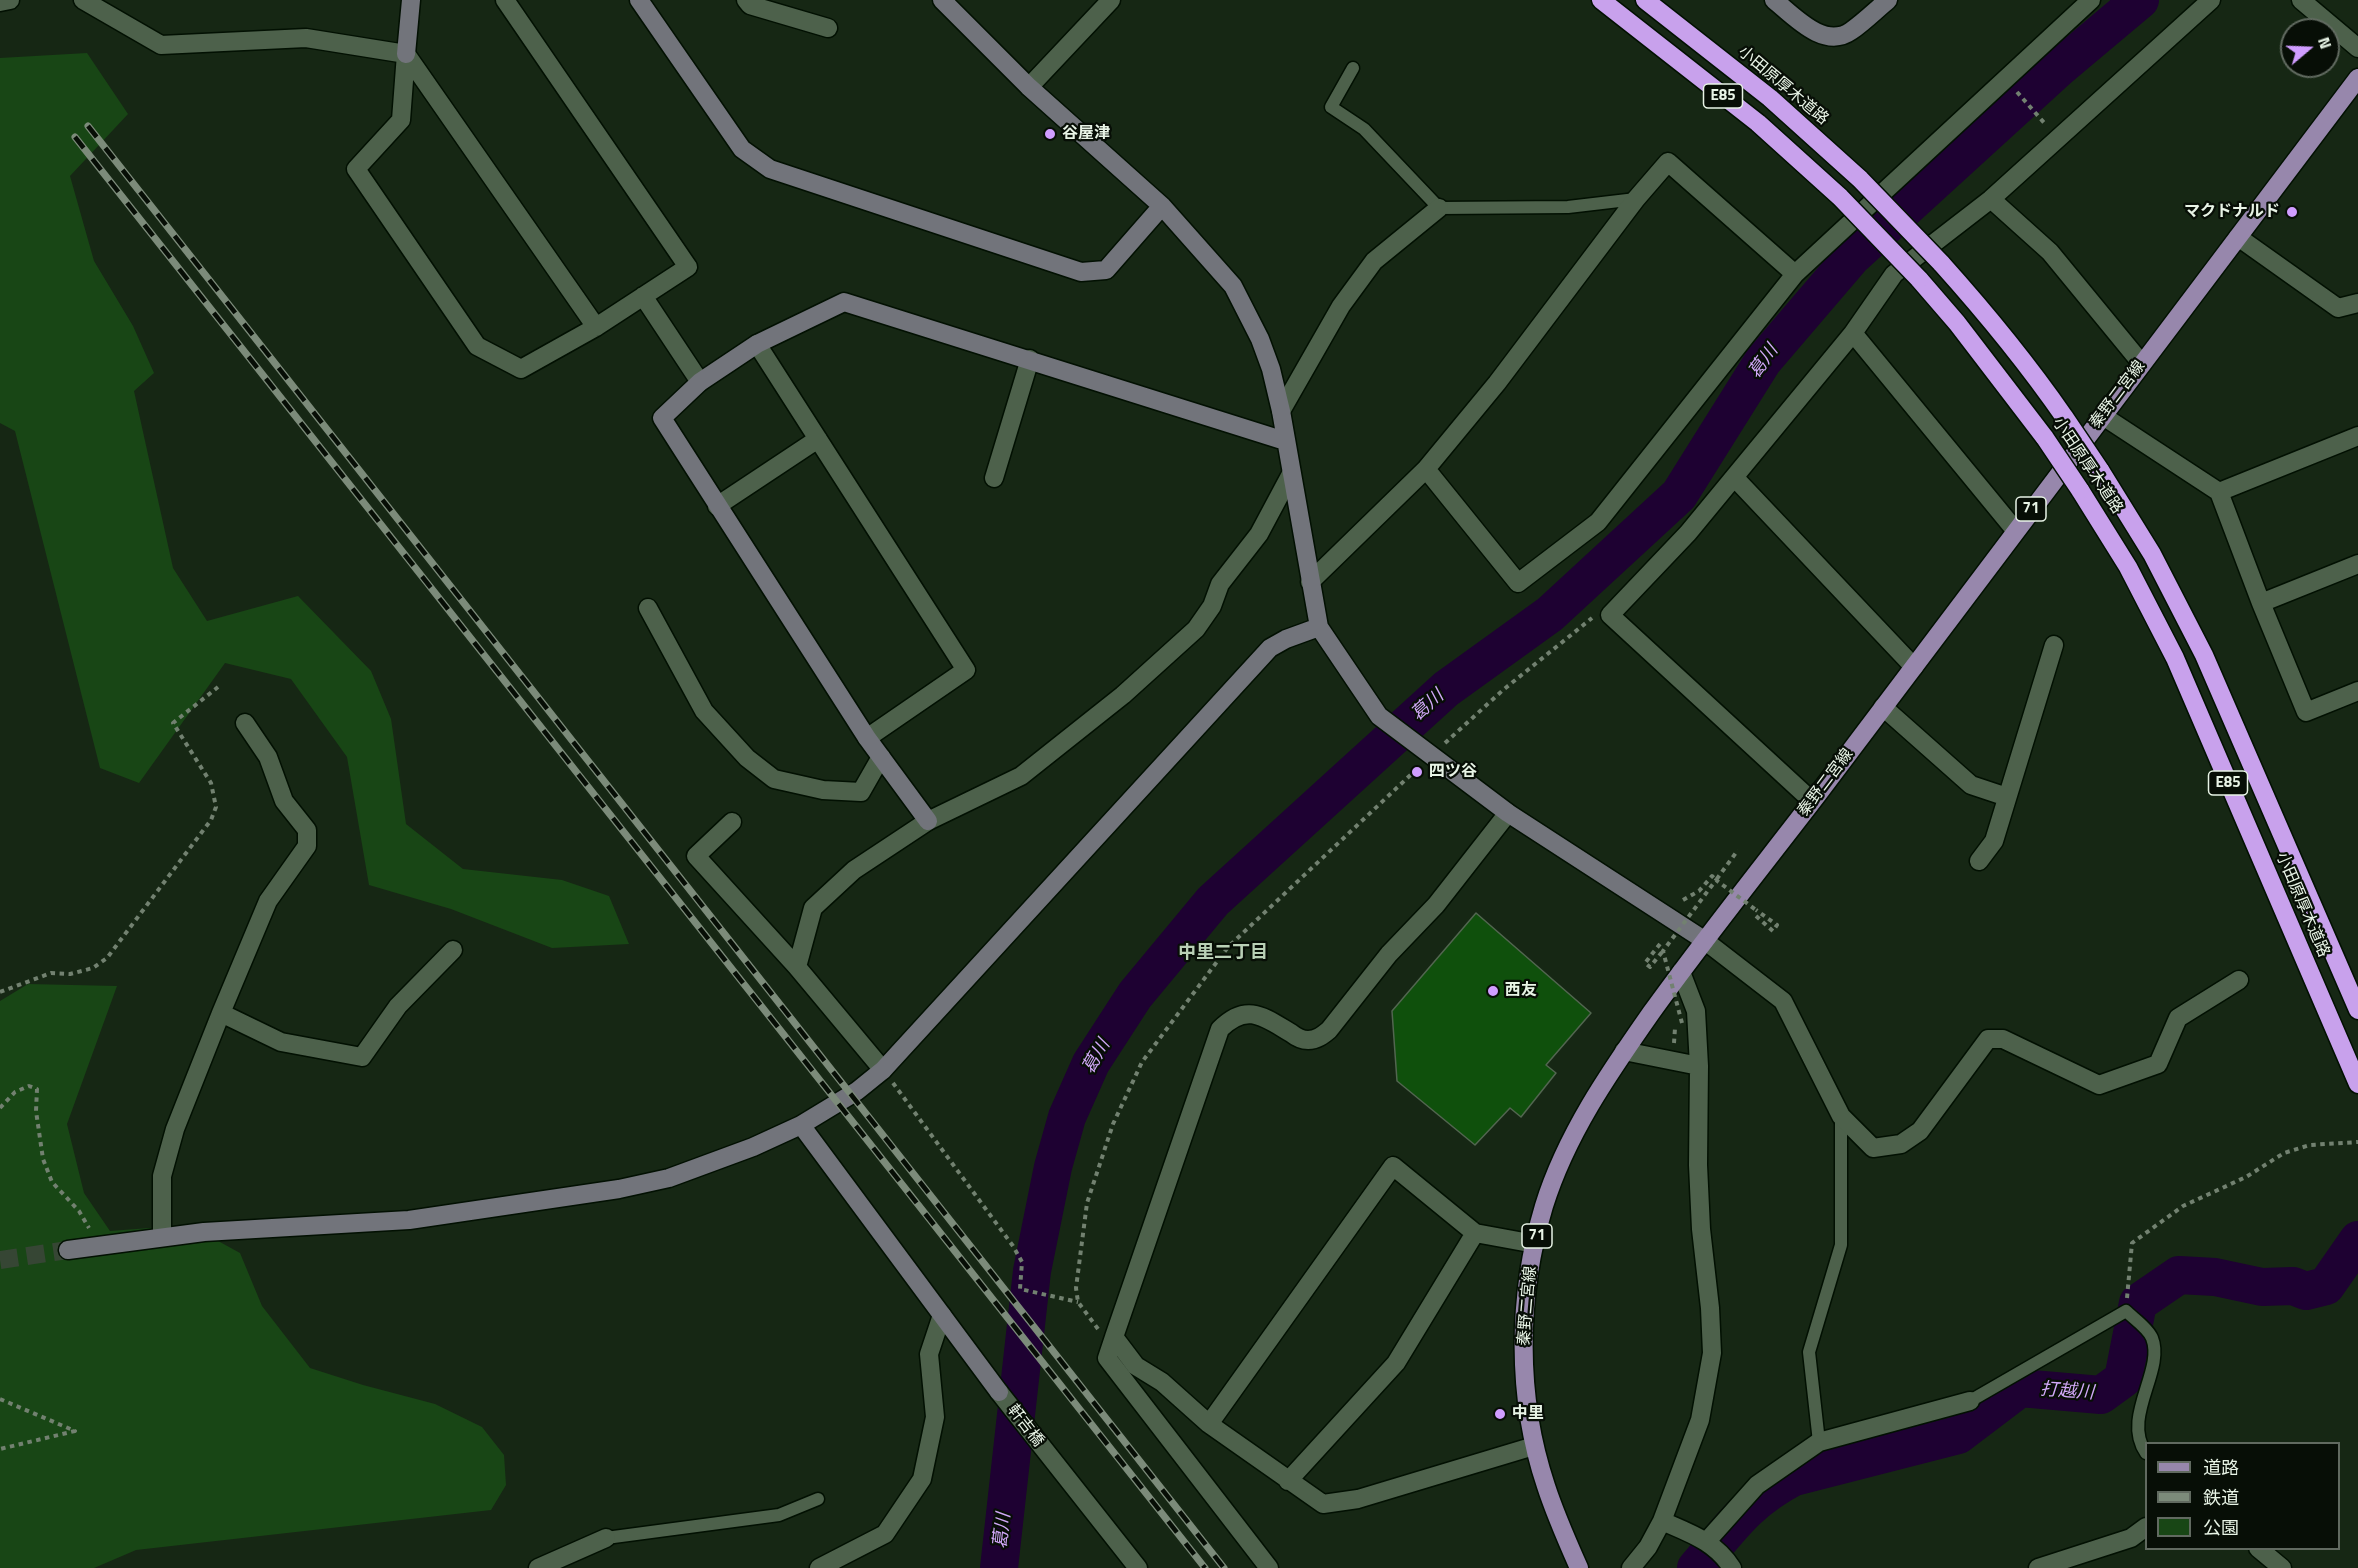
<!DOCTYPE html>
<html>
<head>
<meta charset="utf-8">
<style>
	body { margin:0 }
	#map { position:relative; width:2358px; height:1568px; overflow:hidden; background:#162714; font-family:"Titillium Web","Noto Sans JP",sans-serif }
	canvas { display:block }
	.legend { position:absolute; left:2145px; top:1442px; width:195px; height:108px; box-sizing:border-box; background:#070e06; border:2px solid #616a60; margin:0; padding:8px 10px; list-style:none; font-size:18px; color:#e8f4e6 }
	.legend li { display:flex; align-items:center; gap:12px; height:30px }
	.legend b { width:30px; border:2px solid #616a60 }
	.north { position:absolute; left:2280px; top:18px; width:60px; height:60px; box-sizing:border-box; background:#070e06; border:2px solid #616a60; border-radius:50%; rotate:71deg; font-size:16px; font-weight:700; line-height:24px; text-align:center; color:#e8f4e6 }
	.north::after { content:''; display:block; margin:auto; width:21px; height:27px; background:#d09dff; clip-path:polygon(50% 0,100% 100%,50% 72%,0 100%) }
</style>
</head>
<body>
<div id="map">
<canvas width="2358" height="1568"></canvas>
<ul class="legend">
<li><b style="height:8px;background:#9787ac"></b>道路</li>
<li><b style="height:8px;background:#7c8b7a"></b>鉄道</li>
<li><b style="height:16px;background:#184615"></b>公園</li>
</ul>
<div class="north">N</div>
</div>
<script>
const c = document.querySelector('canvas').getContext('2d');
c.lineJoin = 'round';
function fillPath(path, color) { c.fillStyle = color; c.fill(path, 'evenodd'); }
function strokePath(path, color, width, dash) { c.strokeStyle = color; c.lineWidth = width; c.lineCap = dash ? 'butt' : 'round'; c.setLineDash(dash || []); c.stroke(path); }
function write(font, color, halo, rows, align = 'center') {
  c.font = font + ' "Titillium Web","Noto Sans JP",sans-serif'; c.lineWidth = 4.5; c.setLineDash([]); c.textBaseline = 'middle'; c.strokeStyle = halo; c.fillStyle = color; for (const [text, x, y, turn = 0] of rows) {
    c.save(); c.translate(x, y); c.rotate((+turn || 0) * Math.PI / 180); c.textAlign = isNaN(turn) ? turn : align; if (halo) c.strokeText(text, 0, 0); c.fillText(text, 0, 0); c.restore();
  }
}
fillPath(new Path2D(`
	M87,53L128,114L70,176L94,261L133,326L154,373L134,391L173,568L207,621L298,596L371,671L391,719L406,824L463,869L562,880L609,896L629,944L552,948L451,909L369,885L347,757L291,679L225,663L139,783L100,768L15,431L0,423V58Z
	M28,984L117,986L67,1124L84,1193L110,1231L189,1225L240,1253L262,1306L310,1368L363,1385L435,1404L482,1427L504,1455L506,1485L491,1510L136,1550L94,1568H0V1001Z`), '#184615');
strokePath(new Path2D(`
	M999,1568L1032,1271L1053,1167L1067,1117L1091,1063L1135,995L1213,901L1446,689L1550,614L1679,495L1763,361L1852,257L2059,68L2140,0
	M1696,1568C1730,1529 1746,1502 1794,1477L1958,1435L2020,1388L2101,1395L2123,1379L2138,1303L2179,1275L2215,1277L2262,1287L2293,1286L2306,1291L2326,1286L2358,1240`), '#1e0132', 38);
const building = new Path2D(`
	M1476,913L1591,1013L1546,1065L1556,1073L1521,1117L1510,1108L1475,1145L1397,1081L1392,1011Z`);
fillPath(building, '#0f500c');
strokePath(building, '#526650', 1.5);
strokePath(new Path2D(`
	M0,1260L68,1250`), '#364634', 18, [18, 9]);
const lane = new Path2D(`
	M1353,68L1331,107L1364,129L1439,208L1568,207L1636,199
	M1970,1401L2126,1311C2133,1318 2148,1328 2152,1338C2165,1371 2121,1417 2146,1453
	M1819,1442L1809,1352L1841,1245V1116
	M606,1538L779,1515L818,1499`);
const street = new Path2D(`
	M83,0L161,45L306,38L406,54L596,327
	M746,0L750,5L828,28
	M2301,0L2358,48
	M0,2L10,0
	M406,54L401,120L356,169L477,346L521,369L596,327L688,267L505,0
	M1029,87L1111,0
	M1991,199L2050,252L2142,364
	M2238,237L2338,308L2358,303
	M643,296L700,382
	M1853,333L1894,274L1991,199L2211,0
	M757,344L966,670L867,738
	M1281,411L1341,306L1374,261L1439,208
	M2103,416L2219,492
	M2358,436L2219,492L2261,603L2358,564
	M1426,469L1518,583L1598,522L1795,274L2091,0
	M1734,477L1914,667
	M994,478L1030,359
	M717,506L818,439
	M1310,582L1426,469L1497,383L1636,199L1668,162L1795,274
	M2261,603L2306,712L2358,691
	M648,608L704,711L747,758L774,779L823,790L861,792L881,757
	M1883,707L1971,785L2007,797
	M1812,801L1610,615L1688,533L1853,333L2015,530
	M1508,813L1436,905L1389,954L1329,1030C1323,1035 1317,1040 1308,1040C1302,1040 1296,1037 1291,1033C1264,1017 1247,1002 1220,1029L1114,1337L1136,1366L1162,1382L1209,1424L1323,1504L1358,1499L1534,1446
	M732,822L696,856L797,967L883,1070
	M1979,861L1994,841L2054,645
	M1704,940L1783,1001L1841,1116L1873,1148L1901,1144L1920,1131L1988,1039H2003L2099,1085L2158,1064L2178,1018L2239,980
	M797,967L813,908L854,870L928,821L1021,776L1123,695L1196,629L1212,606L1220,584L1259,534L1291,474
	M221,1013L281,1042L362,1057L398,1006L453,950
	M1624,1051L1699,1066
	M162,1237V1176L175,1129L221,1013L268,901L307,846V830L284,801L268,757L245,723
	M1114,1337L1107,1358L1269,1568
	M999,1392L1138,1568
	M1209,1424L1393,1166L1475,1233L1535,1244
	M1288,1481L1396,1363L1475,1233
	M1662,1521C1689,1533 1715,1541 1732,1568
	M1707,1541L1757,1485L1819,1442L1970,1401
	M2258,1548L2282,1568
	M538,1568L606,1538
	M819,1568L885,1534L922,1479L935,1417L929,1354L942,1315
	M1631,1568L1648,1547L1662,1521L1700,1420L1712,1353L1710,1308L1701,1229L1698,1165L1699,1066L1696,1011L1681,972
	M2038,1568L2131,1538L2146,1527`);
const secondary = new Path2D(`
	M639,0L742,149L770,169L1081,272L1106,270L1162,206
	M942,0L1029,87L1162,206L1233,286L1260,339L1271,369L1281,411L1319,627L1379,716L1508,813L1704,940
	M1774,0C1794,16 1824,50 1851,31C1864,22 1876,10 1888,0
	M406,54L411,0
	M928,821L867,738L662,418L700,382L757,344L844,302L1285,441
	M801,1125L999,1392
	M68,1250L204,1232L409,1220L619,1189L669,1178L753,1147L801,1125L857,1091L883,1070L1270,648L1286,639L1319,627`);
const primary = new Path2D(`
	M1579,1568C1567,1541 1555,1514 1546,1486C1516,1397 1517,1296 1544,1206C1566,1135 1609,1073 1651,1013C1705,938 1762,867 1818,794C1998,555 2178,317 2358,78`);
const highway = new Path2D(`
	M1601,0L1758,123L1840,197
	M1645,0L1770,98L1860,179
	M1941,263C1985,312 2027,363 2065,418
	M1919,279L1957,323L2045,438
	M2100,470L2152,554L2204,655L2358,1010
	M2080,490L2128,567L2175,658L2358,1084`);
strokePath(lane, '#021002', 15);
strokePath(street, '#021002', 21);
strokePath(secondary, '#021002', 21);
strokePath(primary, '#021002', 21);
strokePath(highway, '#021002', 21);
strokePath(new Path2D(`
	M2017,92L2046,125
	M1445,743L1503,690L1592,618
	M1683,900L1699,891L1712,876L1716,880L1738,850
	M1756,916L1773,931L1777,925L1756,910
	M1660,944L1645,963L1650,967L1663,951
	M0,992L51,973L70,974L93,968L107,958L211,820L216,807L211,783L173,723L218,687
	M1674,1043L1675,1028
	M893,1083L1013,1246L1022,1262L1020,1289L1078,1302
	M0,1108L15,1092L29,1086L37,1089L36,1111L43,1159L52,1182L79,1211L89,1228
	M2127,1298L2132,1243L2183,1206L2246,1177L2284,1153L2310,1145L2358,1142
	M1098,1329L1078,1302L1076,1288L1087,1203L1113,1124L1142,1062L1228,947L1419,767
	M0,1399L75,1431L0,1449`), '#728170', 4, [4.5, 4.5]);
strokePath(lane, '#4d614b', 12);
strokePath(street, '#4d614b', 18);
strokePath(secondary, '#72747b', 18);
strokePath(primary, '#9787ac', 18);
strokePath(highway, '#c8a1ec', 18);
const rail = new Path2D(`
	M88,126L1224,1568
	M75,137L1205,1568`);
strokePath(rail, '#7c8b7a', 7);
strokePath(rail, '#070e06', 4.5, [14]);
const highwayBridge = new Path2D(`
	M1860,179L1941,263
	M1840,197L1919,279
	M2065,418L2100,470
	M2045,438L2080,490`);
strokePath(highwayBridge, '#021002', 21, []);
strokePath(new Path2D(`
	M1682,1023L1663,951L1716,880L1756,910`), '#728170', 4, [4.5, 4.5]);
strokePath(highwayBridge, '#c8a1ec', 18);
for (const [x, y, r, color] of [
	[1050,134,6,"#d09dff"],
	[2292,212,6,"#d09dff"],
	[1417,772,6,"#d09dff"],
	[1493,991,6,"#d09dff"],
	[1500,1414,6,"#d09dff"]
]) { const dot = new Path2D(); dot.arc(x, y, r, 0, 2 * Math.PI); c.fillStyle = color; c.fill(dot); strokePath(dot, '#070e06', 2); }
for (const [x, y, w] of [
	[1723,96,39],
	[2031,509,30],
	[2228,783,39],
	[1537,1236,30]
]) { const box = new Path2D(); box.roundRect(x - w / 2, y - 12, w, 24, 4.5); c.fillStyle = '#070e06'; c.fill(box); strokePath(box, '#e8f4e6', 1.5); }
write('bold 15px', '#e8f4e6', null, [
	["E85",1723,96],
	["71",2031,509],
	["E85",2228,783],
	["71",1537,1236]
]);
write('16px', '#e8f4e6', '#070e06', [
	["小田原厚木道路",1783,86,40],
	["秦野二宮線",2118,395,-53],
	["小田原厚木道路",2087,466,56],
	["秦野二宮線",1826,783,-53],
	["小田原厚木道路",2302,905,67],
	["秦野二宮線",1528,1306,-85],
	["軒吉橋",1025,1426,52]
]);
write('bold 16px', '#e8f4e6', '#070e06', [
	["谷屋津",1062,134],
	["マクドナルド",2280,212,"right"],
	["四ツ谷",1429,772],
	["西友",1505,991],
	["中里",1512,1414]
], 'left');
write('italic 18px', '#d2a9f9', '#070e06', [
	["葛川",1764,362,-54],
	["葛川",1428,706,-42],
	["葛川",1097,1057,-60],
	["打越川",2067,1392,4],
	["葛川",1003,1531,-84]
]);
write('bold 18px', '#b9d0b6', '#070e06', [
	["中里二丁目",1223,954]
]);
</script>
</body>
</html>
